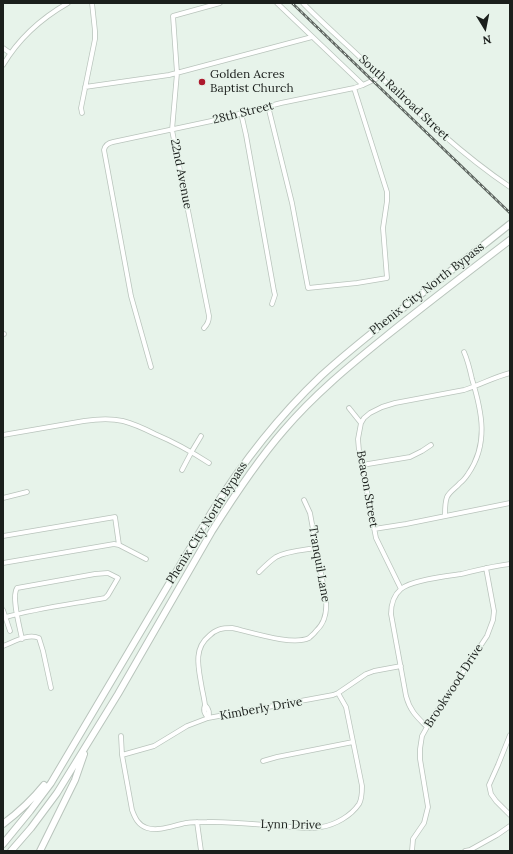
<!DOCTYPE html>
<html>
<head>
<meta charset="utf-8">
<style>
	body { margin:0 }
	#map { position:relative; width:513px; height:854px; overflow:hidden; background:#e7f3ea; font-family:Lora,serif }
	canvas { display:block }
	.frame { position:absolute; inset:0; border:4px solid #1b1f1c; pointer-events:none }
	.north { position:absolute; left:465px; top:8px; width:40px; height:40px; -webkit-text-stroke:3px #e7f3ea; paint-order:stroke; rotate:170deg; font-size:11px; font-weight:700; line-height:16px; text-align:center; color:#1b1f1c }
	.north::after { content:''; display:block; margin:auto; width:14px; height:18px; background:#1b1f1c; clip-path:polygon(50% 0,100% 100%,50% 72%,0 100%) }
</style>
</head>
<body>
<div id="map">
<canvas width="513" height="854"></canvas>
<div class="frame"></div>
<div class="north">N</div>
</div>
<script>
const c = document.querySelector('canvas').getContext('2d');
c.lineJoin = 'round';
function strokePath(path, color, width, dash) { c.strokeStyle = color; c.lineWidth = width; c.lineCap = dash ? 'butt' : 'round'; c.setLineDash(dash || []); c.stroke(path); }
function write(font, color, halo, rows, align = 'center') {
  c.font = font + ' Lora,serif'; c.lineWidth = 3; c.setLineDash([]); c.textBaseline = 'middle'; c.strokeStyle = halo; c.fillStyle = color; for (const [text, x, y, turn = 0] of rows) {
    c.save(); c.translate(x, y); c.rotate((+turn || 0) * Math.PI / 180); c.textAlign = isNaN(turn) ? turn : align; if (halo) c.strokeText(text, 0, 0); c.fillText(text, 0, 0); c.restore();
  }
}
const minor = new Path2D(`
	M277,3L363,85
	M303,3C323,24 346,43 367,64C412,107 458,152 510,187
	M3,48L10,53
	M3,65C19,38 40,19 68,3
	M85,87L169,75L312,37
	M268,106L292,203L308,288L357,283L387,278L383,228L387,201V192L354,88
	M82,113L81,108L95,39V31L92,3
	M241,113L246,135L274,291L275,295L272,304
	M204,328C208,324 209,321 209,316L172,130L177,73L173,16L220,3
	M3,334H4
	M151,367L131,296L104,150C105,145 108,143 113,142L216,120L281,103L354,88L363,85L380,77
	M349,408L361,423
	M3,435L84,421C97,419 110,418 123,421C135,424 145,429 155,434C174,442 192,452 209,463
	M362,465L410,457L422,451L431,445
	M182,470L192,451L201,436
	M3,498L27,492
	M445,515C445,509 445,502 447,497C450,491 456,488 460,483C463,481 466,477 468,474C489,444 482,412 472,379C470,370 468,361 464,352
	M374,529L406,524L510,503
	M3,536L115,517L119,545
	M3,563L114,544L119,545L146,559
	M259,572C265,566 270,561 276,557C287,551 304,550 316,548
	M401,589L376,538L359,451L358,439L361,423L364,418L370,413L382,407L395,403L464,390C480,385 494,377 510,373
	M3,610L10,631
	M6,617C38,608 72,604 105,598L108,595L118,578L108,573L95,574L17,588C11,597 20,628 22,639
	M3,646C14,642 28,633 39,638L43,651L51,688
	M205,705C209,709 210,713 208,718
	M208,718C204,713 203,710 205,705C204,697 202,690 201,683C198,666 194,648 209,636C216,629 222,628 232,628C251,632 292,646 309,638C311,636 314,634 316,631C325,623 327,612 326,600L310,513L304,500
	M427,727C417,717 410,711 406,696L391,614C391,605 394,595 401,589C411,580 447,576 461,574C478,570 493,566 510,564
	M510,735L498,765L489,785L491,794L496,801L510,815
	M121,736L122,755L132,810C135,818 138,825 147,828C159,832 174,825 186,823C193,822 200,822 207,822C236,821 265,826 293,827C302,828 312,829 321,827C335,825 351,816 359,804C362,799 362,792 362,786L346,707L338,693
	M122,755L154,746L187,726L208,718L333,695L338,693L366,674L374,671L401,666
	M263,761L277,757L353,742
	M197,822L201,851
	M412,851L413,839L424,823L428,807L420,759V749L422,736L427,727L436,713L487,636L493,620L494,611L486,568
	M465,851L470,850L497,835L510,826`);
const highway = new Path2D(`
	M3,824C19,812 32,800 44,785
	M3,844L30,811L51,783L211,513C242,463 278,417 321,376C348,351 378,328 407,305C442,278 476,251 510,224
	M11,851L31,828L57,793L118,694L212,531C234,496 257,461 284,430C314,395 349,366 385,337C426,304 468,272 510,240
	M40,851L75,780L84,754`);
strokePath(minor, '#b9c4bc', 5.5);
strokePath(highway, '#b9c4bc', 8);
strokePath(minor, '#fff', 4);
strokePath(highway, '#fff', 6);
const rail = new Path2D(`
	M292,3L510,213`);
strokePath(rail, '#5f6661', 2.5);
strokePath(rail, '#e7f3ea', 1, [3]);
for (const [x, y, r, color] of [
	[202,82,4,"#ad192d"]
]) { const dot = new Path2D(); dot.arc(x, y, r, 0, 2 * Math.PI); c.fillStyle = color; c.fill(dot); strokePath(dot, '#e7f3ea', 1.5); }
write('12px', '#1b1f1c', '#e7f3ea', [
	["Golden Acres",210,75],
	["Baptist Church",210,89]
], 'left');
write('12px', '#1b1f1c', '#e7f3ea', [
	["South Railroad Street",404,98,43],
	["28th Street",243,113,-14],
	["22nd Avenue",181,174,79],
	["Phenix City North Bypass",427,289,-38],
	["Beacon Street",367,489,80],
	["Phenix City North Bypass",207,523,-58],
	["Tranquil Lane",319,564,80],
	["Brookwood Drive",454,686,-57],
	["Kimberly Drive",261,709,-10],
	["Lynn Drive",291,825,1]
]);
</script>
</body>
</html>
